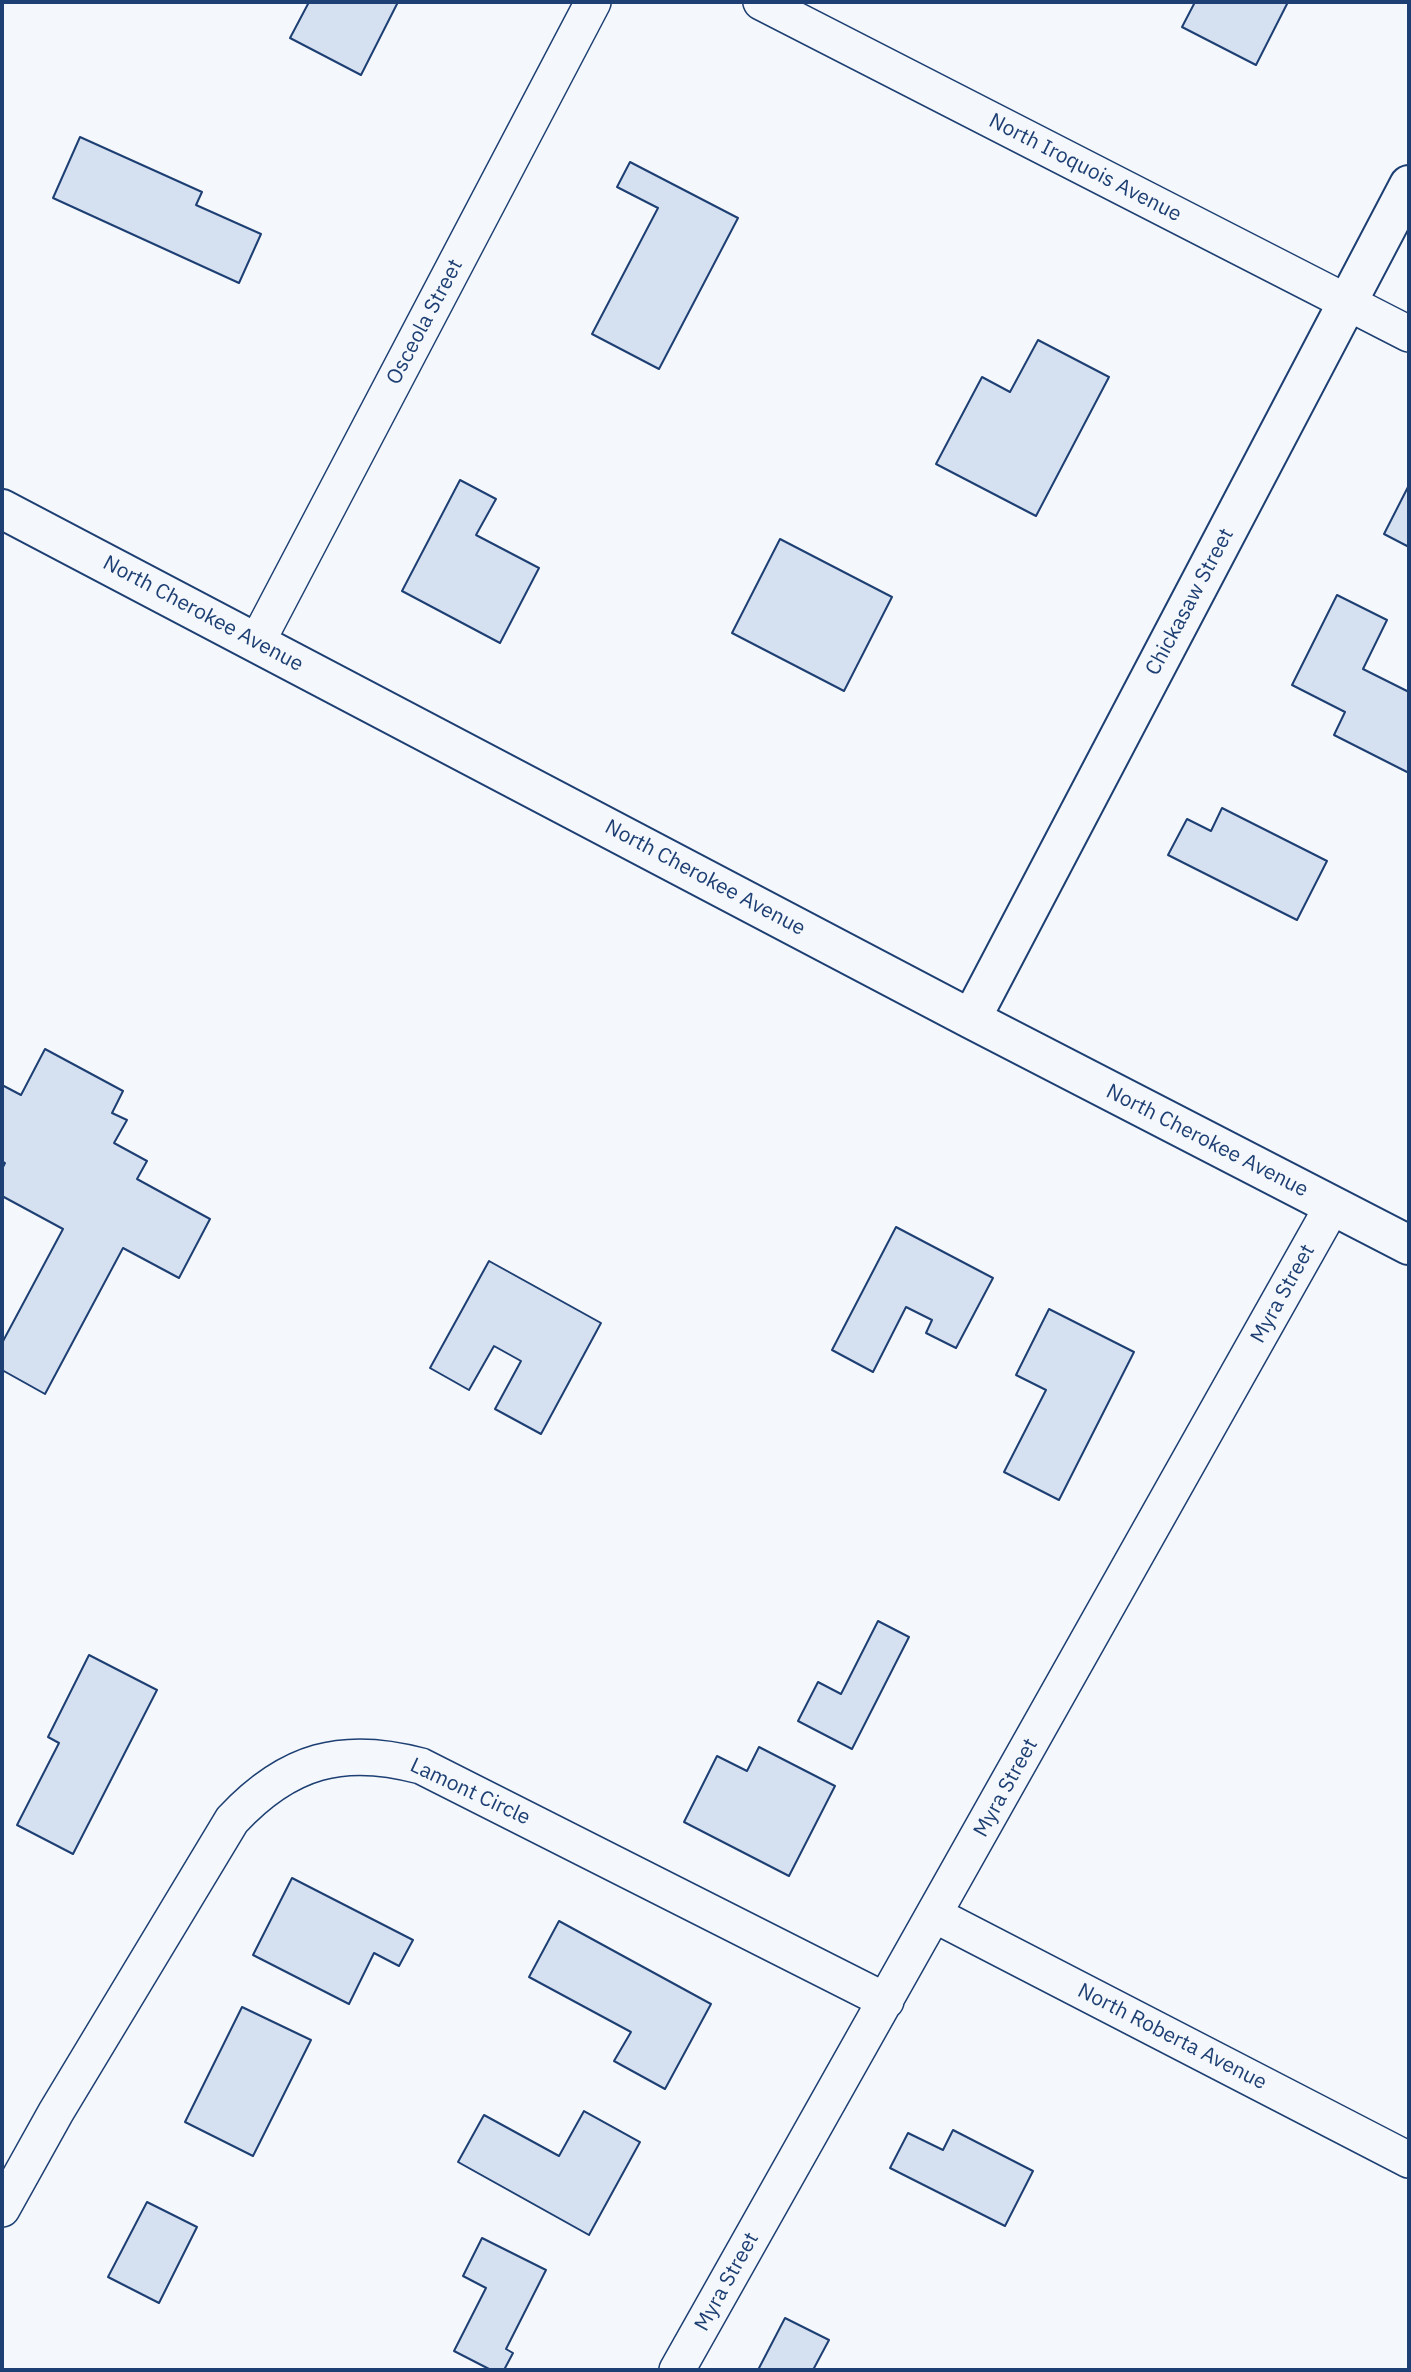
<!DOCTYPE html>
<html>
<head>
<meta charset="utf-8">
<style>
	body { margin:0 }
	#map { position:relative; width:1411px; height:2372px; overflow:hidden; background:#f4f7fb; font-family:"IBM Plex Sans",sans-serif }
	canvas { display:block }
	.frame { position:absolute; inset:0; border:4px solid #1d3f73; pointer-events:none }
</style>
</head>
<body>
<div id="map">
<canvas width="1411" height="2372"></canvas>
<div class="frame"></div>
</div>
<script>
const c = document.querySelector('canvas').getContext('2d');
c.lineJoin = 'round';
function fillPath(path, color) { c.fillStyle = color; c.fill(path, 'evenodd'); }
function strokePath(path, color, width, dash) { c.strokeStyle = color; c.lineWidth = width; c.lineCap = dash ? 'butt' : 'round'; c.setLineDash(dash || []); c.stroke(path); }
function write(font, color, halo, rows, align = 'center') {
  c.font = font + ' "IBM Plex Sans",sans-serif'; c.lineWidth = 5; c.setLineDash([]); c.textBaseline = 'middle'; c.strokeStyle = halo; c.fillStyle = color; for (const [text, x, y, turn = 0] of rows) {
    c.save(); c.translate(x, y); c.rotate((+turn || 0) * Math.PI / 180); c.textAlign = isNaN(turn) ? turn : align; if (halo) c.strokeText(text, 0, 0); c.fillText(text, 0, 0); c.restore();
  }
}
const building = new Path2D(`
	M309,2H398L361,75L290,38Z
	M1195,2H1288L1256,65L1182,27Z
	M80,137L202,192L196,205L261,234L239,283L53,198Z
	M630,162L738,218L659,369L592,334L658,208L617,187Z
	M1038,340L1109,377L1036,516L936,464L982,377L1010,392Z
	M460,480L496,499L476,535L539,568L500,643L402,591Z
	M1409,485V547L1384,534Z
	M780,539L892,597L844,691L732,633Z
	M1337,595L1387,620L1363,669L1409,692V773L1334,735L1345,712L1292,685Z
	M1222,808L1327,861L1297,920L1168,855L1187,819L1211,831Z
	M45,1049L123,1091L112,1113L127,1120L114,1143L147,1161L137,1179L210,1219L179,1278L123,1248L45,1394L2,1370V1343L63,1229L2,1196V1169L5,1163L2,1161V1085L21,1095Z
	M896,1227L993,1278L956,1348L926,1333L932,1320L906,1307L873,1372L832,1350Z
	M489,1261L601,1323L541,1434L495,1409L521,1361L494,1346L469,1390L430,1368Z
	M1049,1309L1134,1352L1059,1500L1004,1472L1046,1390L1016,1375Z
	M878,1621L909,1637L852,1749L798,1721L818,1682L841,1694Z
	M89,1655L157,1690L73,1854L17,1825L59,1743L48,1737Z
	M759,1747L835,1786L789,1876L684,1822L717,1756L747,1771Z
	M292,1878L413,1940L399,1966L374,1953L349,2004L253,1955Z
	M559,1921L711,2004L665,2089L614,2061L631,2032L529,1977Z
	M242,2007L311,2040L253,2156L185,2122Z
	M584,2111L640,2142L589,2235L458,2162L484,2115L559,2156Z
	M953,2130L1033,2171L1005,2226L890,2168L908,2133L943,2150Z
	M147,2202L197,2227L159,2303L108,2277Z
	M482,2238L546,2270L506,2349L513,2353L504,2370H491L454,2351L486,2288L463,2276Z
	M785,2318L829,2340L813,2370H758Z`);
fillPath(building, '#d5e0f0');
strokePath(building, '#1d3f73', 2);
const minor = new Path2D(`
	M761,2L1409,334
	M257,642L593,2
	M935,1915L1409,2160
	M2,2209L56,2112L232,1820C288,1760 343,1745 421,1766L886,2001
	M677,2370L1333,1205`);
const tertiary = new Path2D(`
	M2,509L971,1019L1409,1245
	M971,1019L1409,185`);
strokePath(minor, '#1d3f73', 38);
strokePath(tertiary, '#1d3f73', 42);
strokePath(minor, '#f4f7fb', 35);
strokePath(tertiary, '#f4f7fb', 38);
write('21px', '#1d3f73', '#f4f7fb', [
	["North Iroquois Avenue",1085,168,27],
	["Osceola Street",425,322,-62],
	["Chickasaw Street",1190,602,-62],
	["North Cherokee Avenue",203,614,28],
	["North Cherokee Avenue",705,878,28],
	["North Cherokee Avenue",1207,1141,27],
	["Myra Street",1283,1294,-61],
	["Myra Street",1006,1788,-61],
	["Lamont Circle",470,1792,25],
	["North Roberta Avenue",1172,2037,27],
	["Myra Street",727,2282,-61]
]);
</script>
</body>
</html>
